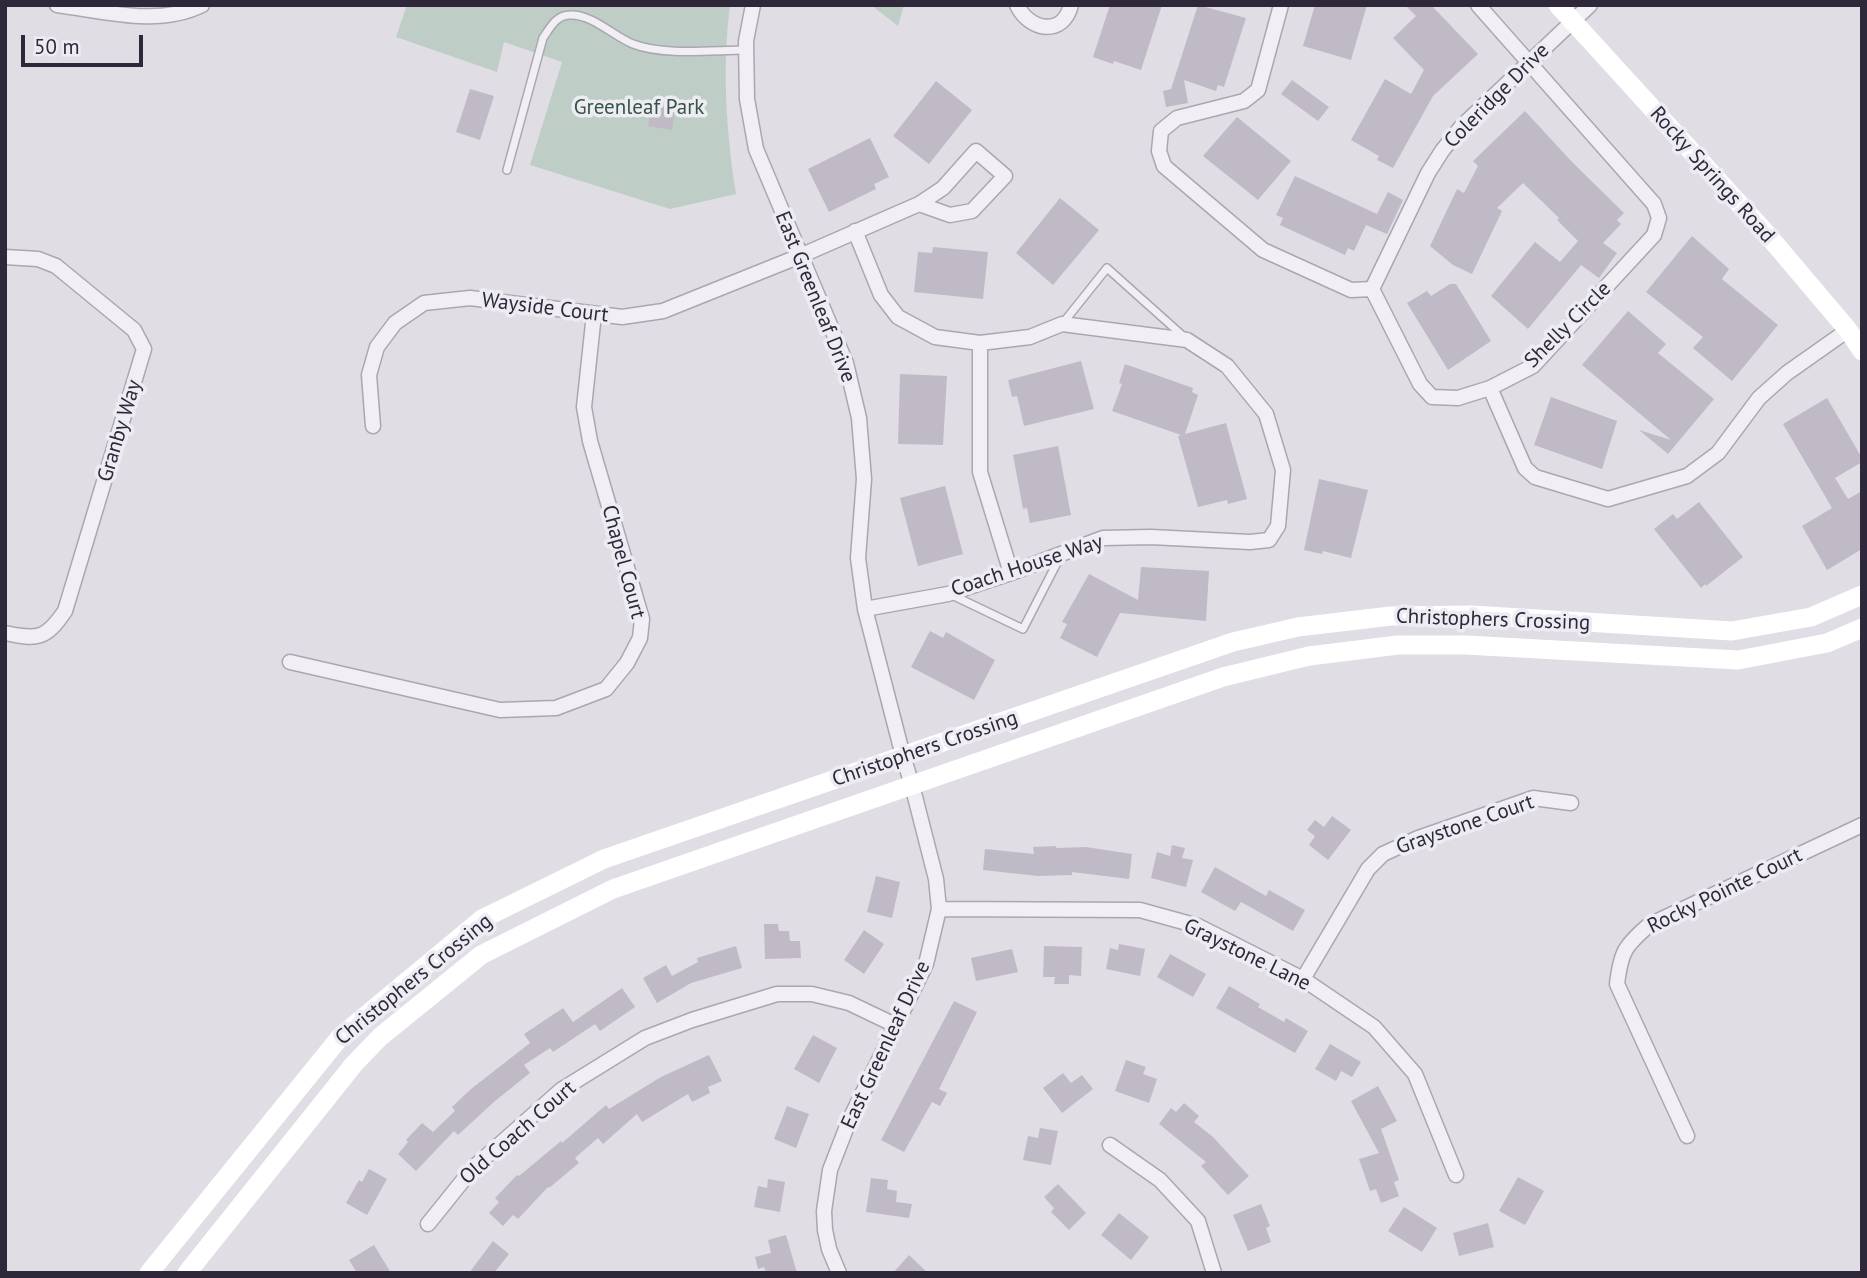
<!DOCTYPE html>
<html>
<head>
<meta charset="utf-8">
<style>
	body { margin:0 }
	#map { position:relative; width:1867px; height:1278px; overflow:hidden; background:#e0dde5; font-family:"PT Sans",sans-serif }
	canvas { display:block }
	.frame { position:absolute; inset:0; border:7px solid #2f283a; pointer-events:none }
	.scale { position:absolute; left:21px; top:35px; width:122px; height:32px; box-sizing:border-box; border:4px solid #2f283a; border-top:0; padding-left:9px; font-size:21px; line-height:24px; white-space:nowrap; color:#2f283a; -webkit-text-stroke:5px #eeecf3; paint-order:stroke }
</style>
</head>
<body>
<div id="map">
<canvas width="1867" height="1278"></canvas>
<div class="frame"></div>
<div class="scale">50 m</div>
</div>
<script>
const c = document.querySelector('canvas').getContext('2d');
c.lineJoin = 'round';
function fillPath(path, color) { c.fillStyle = color; c.fill(path, 'evenodd'); }
function strokePath(path, color, width, dash) { c.strokeStyle = color; c.lineWidth = width; c.lineCap = dash ? 'butt' : 'round'; c.setLineDash(dash || []); c.stroke(path); }
function write(font, color, halo, rows, align = 'center') {
  c.font = font + ' "PT Sans",sans-serif'; c.lineWidth = 7; c.setLineDash([]); c.textBaseline = 'middle'; c.strokeStyle = halo; c.fillStyle = color; for (const [text, x, y, turn = 0] of rows) {
    c.save(); c.translate(x, y); c.rotate((+turn || 0) * Math.PI / 180); c.textAlign = isNaN(turn) ? turn : align; if (halo) c.strokeText(text, 0, 0); c.fillText(text, 0, 0); c.restore();
  }
}
fillPath(new Path2D(`
	M407,5H730C722,70 726,129 736,194L670,209L530,165L562,62L504,42L497,72L396,37Z
	M871,5H904L898,26Z`), '#becec7');
fillPath(new Path2D(`
	M1110,5H1162L1141,70L1114,61L1113,64L1093,57Z
	M1198,5L1246,18L1224,87L1218,85L1216,91L1184,80L1188,103L1166,107L1163,91L1171,89Z
	M1315,5H1367L1351,60L1303,46Z
	M1405,5H1431L1478,54L1433,96L1393,168L1377,160L1379,156L1351,140L1385,79L1411,94L1424,70L1393,38L1416,16Z
	M1292,80L1329,107L1318,121L1281,94Z
	M936,81L972,110L929,164L893,136Z
	M470,89L494,96L480,140L456,132Z
	M653,97L676,101L672,130L648,126Z
	M1525,111L1573,163L1624,213L1617,220L1621,224L1603,243L1617,253L1599,278L1581,265L1528,329L1491,296L1535,242L1560,262L1578,241L1557,220L1559,218L1523,183L1497,208L1502,211L1472,274L1453,265L1430,246L1457,189L1464,193L1478,166L1473,161Z
	M1237,117L1291,161L1258,200L1203,156Z
	M870,138L889,177L874,184L876,189L829,212L808,169Z
	M1295,176L1377,214L1388,192L1403,200L1387,234L1366,225L1354,251L1348,248L1345,255L1280,225L1283,218L1276,215Z
	M1060,198L1099,230L1053,285L1016,253Z
	M1692,236L1729,269L1722,279L1778,325L1732,381L1693,348L1703,337L1646,292Z
	M933,247L988,252L983,299L914,292L918,252L932,253Z
	M1450,284H1456L1491,341L1448,370L1407,303L1427,291L1431,296Z
	M1628,311L1666,344L1658,353L1714,399L1668,454L1639,430L1671,440L1582,365Z
	M1081,361L1094,409L1024,426L1017,396L1012,397L1008,380Z
	M1125,364L1193,388L1192,392L1198,395L1185,434L1226,423L1247,499L1228,504L1227,500L1198,507L1178,436L1181,435L1112,411L1122,384L1119,383Z
	M900,374L947,376L943,445L898,444Z
	M1551,397L1617,421L1602,469L1534,445Z
	M1827,398L1862,458V462L1835,478L1848,499L1862,491V549L1827,570L1802,526L1832,508L1783,424Z
	M1058,446L1071,515L1030,523L1027,508L1023,509L1013,455Z
	M1319,479L1368,490L1351,558L1323,551L1322,554L1304,550Z
	M945,486L963,554L918,566L900,498Z
	M1699,502L1743,557L1706,586L1705,584L1701,588L1654,529L1673,514L1677,519Z
	M1141,567L1209,571L1206,621L1120,613L1097,657L1060,638L1067,624L1062,622L1089,574L1138,600Z
	M930,631L943,638L946,632L995,660L974,700L911,667Z
	M1332,816L1351,830L1328,860L1309,845L1315,836L1307,830L1315,820L1324,827Z
	M1172,845L1185,848L1182,858L1193,860L1186,887L1151,878L1157,852L1170,856Z
	M1056,846V848L1086,847L1132,854L1129,879L1072,872V875L1038,876L983,870L985,849L1034,854L1033,847Z
	M1215,867L1266,896L1269,890L1305,910L1293,931L1241,902L1235,911L1201,892Z
	M876,876L900,882L892,918L867,912Z
	M764,924H778L779,931H789L790,941H800L801,958L765,959Z
	M864,930L884,944L864,974L844,960Z
	M1119,944L1145,949L1140,976L1106,969L1110,948L1118,950Z
	M736,946L742,968L691,983L657,1003L643,978L666,965L672,976L698,962L697,958Z
	M1044,946L1082,947L1081,976L1069,975V984H1054L1055,977H1043Z
	M1012,949L1018,972L976,981L971,958Z
	M1170,954L1206,974L1193,997L1157,977Z
	M1229,986L1260,1004L1258,1007L1284,1022L1286,1018L1308,1031L1295,1053L1216,1008Z
	M622,988L635,1007L600,1031L595,1024L553,1052L550,1048L524,1065L530,1073L495,1101L458,1135L454,1131L416,1171L398,1154L408,1142L406,1140L422,1123L433,1132L455,1111L452,1107L471,1089L530,1043L524,1034L563,1008L573,1022Z
	M954,1001L977,1012L939,1089L947,1093L940,1106L932,1102L904,1152L881,1140Z
	M813,1035L837,1048L819,1083L794,1069Z
	M1330,1044L1361,1062L1352,1077L1341,1071L1336,1081L1315,1069Z
	M709,1055L722,1081L708,1087L710,1093L692,1102L688,1094L642,1122L637,1114L603,1144L598,1138L575,1158L579,1163L549,1188L548,1187L518,1219L513,1215L503,1226L489,1213L499,1202L495,1198L517,1175L519,1176L561,1141L562,1143L606,1105L609,1109L661,1077Z
	M1126,1060L1146,1067L1143,1074L1157,1079L1149,1103L1115,1091Z
	M1063,1073L1071,1083L1082,1075L1093,1089L1062,1113L1043,1088Z
	M1378,1086L1397,1121L1381,1129L1399,1180L1394,1182L1399,1196L1381,1203L1376,1189L1370,1191L1359,1159L1379,1153L1351,1101Z
	M1184,1103L1199,1116L1194,1122L1213,1137L1249,1176L1228,1195L1201,1166L1206,1162L1159,1124L1171,1108L1176,1112Z
	M787,1106L809,1114L796,1148L774,1139Z
	M1040,1128L1058,1131L1051,1165L1023,1160L1028,1136L1038,1138Z
	M369,1169L387,1179L367,1215L346,1203L359,1180L362,1182Z
	M1518,1177L1544,1191L1525,1225L1499,1211Z
	M871,1178L888,1180L887,1189L897,1191L896,1202L912,1204L909,1218L866,1212Z
	M768,1179L785,1182L780,1212L754,1207L758,1186L767,1188Z
	M1058,1184L1086,1213L1069,1230L1051,1212L1054,1208L1044,1197Z
	M1261,1204L1270,1226L1266,1228L1271,1242L1248,1251L1233,1215Z
	M1404,1207L1437,1228L1422,1252L1388,1231Z
	M1119,1213L1149,1237L1131,1260L1101,1235Z
	M1488,1223L1494,1247L1459,1256L1453,1233Z
	M786,1235L797,1273H766L764,1267L758,1269L755,1257L771,1253L768,1240Z
	M493,1241L509,1254L494,1273H469Z
	M374,1245L391,1273H357L349,1260Z
	M909,1255L928,1273H893Z`), '#c0bac7');
const lane = new Path2D(`
	M507,170L543,38C550,28 556,15 570,15C592,14 613,36 633,44C664,56 713,50 746,50
	M1063,323L1107,268L1183,336
	M952,595L1023,629L1060,557`);
const street = new Path2D(`
	M57,5C104,11 158,27 202,5
	M753,5L746,41L747,99L756,149L846,363L859,418L864,479L858,558L865,609L903,756L912,785L936,879L939,909L926,964L849,1121L830,1170L824,1211L825,1230L829,1249L839,1273
	M1017,5C1029,31 1063,37 1071,5
	M1281,5L1258,90L1244,101L1177,118L1161,131L1159,151L1164,166L1263,250L1351,290L1372,289L1420,384L1432,397L1458,398L1490,388L1533,366L1654,235L1659,218L1654,204L1478,5
	M976,151L1005,176L972,211L950,215L919,204L943,188Z
	M855,231L881,295L898,317L935,337L980,343L1030,337L1062,324L1187,340L1227,366L1266,414L1283,470L1278,526L1269,540L1250,542L1151,537L1103,538L1011,573L948,594L865,609
	M5,257L38,259L56,266L134,330L144,349L65,611C46,639 38,640 5,633
	M1372,289L1428,173L1442,151L1461,127L1590,5
	M980,343V472L1011,573
	M1490,388L1525,468L1535,477L1608,499L1687,476L1718,453L1759,398L1787,373L1848,330
	M373,426L369,375L377,347L395,323L424,303L470,298L622,317L663,311L800,256L919,204
	M290,662L500,710L556,708L606,689L627,663L640,638L642,619L590,441L584,407L594,314
	M939,909L1140,910L1198,926L1303,979L1374,1027L1415,1074L1456,1175
	M1303,979L1368,869L1383,854L1418,838L1533,798L1571,803
	M1687,1136L1617,984C1621,951 1625,946 1649,925L1862,825
	M1110,1145L1160,1180L1198,1221L1214,1273
	M428,1224L473,1168L561,1090L645,1038L692,1020L777,994H812L849,1003L895,1025`);
strokePath(lane, '#aba7b2', 10);
strokePath(street, '#aba7b2', 17);
strokePath(lane, '#f1eff4', 7);
strokePath(street, '#f1eff4', 14);
strokePath(new Path2D(`
	M1558,5L1765,232L1848,330L1862,351
	M149,1273L341,1036L482,919L604,859L1233,642L1298,627L1391,616L1472,615L1732,631L1811,617L1862,595
	M187,1273L354,1064L380,1037L481,955L613,889L1223,677L1309,656L1398,645H1466L1738,660L1827,643L1862,628`), '#fff', 19);
write('21px', '#2f283a', '#eeecf3', [
	["Coleridge Drive",1497,96,-45],
	["Rocky Springs Road",1712,175,48],
	["East Greenleaf Drive",815,297,68],
	["Wayside Court",545,308,7],
	["Shelly Circle",1568,325,-45],
	["Granby Way",120,431,-73],
	["Chapel Court",623,562,75],
	["Coach House Way",1027,566,-18],
	["Christophers Crossing",1493,620,2],
	["Christophers Crossing",925,749,-19],
	["Graystone Court",1465,825,-19],
	["Rocky Pointe Court",1725,891,-26],
	["Graystone Lane",1247,955,26],
	["Christophers Crossing",414,980,-39],
	["East Greenleaf Drive",886,1045,-65],
	["Old Coach Court",518,1133,-41]
]);
write('21px', '#365448', '#eeecf3', [
	["Greenleaf Park",639,108]
]);
</script>
</body>
</html>
